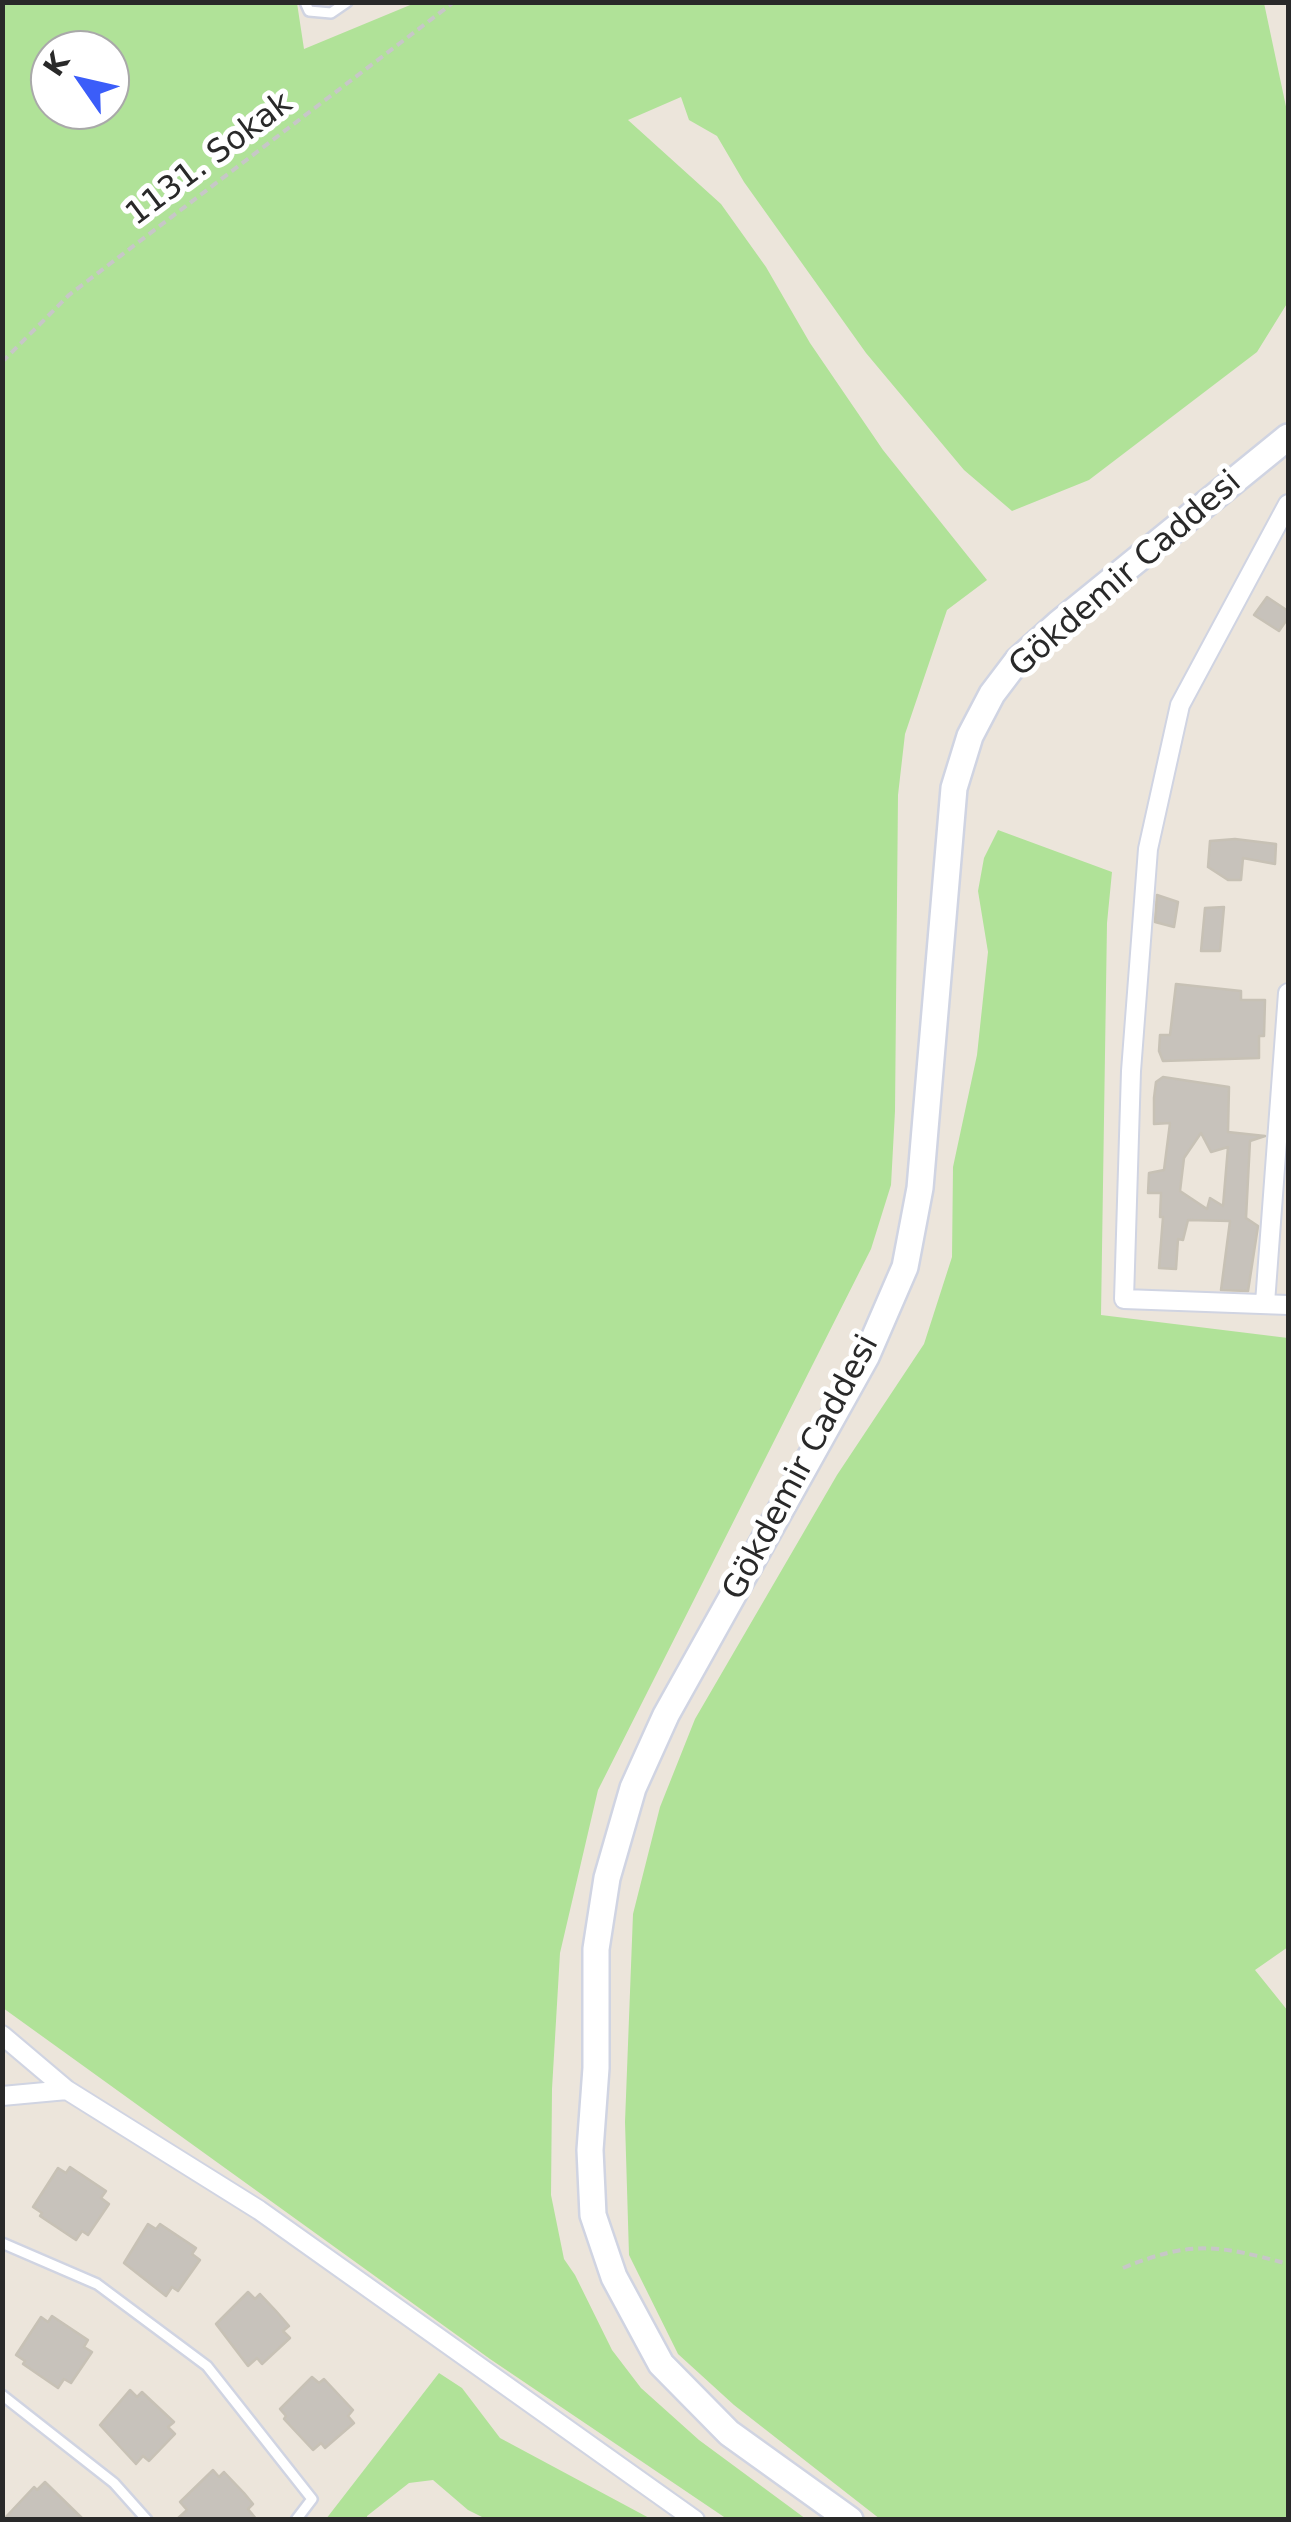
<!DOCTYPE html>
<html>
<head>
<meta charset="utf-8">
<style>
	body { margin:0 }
	#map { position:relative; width:1291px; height:2522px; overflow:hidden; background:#ece5db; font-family:"DejaVu Sans",sans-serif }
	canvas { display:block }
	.frame { position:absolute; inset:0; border:5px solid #292929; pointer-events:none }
	.north { position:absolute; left:30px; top:30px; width:100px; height:100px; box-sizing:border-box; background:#fff; border:2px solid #a9a9a9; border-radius:50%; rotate:304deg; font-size:28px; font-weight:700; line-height:40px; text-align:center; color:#292929 }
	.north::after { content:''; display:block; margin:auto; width:35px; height:45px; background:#3b5df9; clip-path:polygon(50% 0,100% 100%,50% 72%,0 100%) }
</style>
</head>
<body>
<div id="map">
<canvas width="1291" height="2522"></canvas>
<div class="frame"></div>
<div class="north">K</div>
</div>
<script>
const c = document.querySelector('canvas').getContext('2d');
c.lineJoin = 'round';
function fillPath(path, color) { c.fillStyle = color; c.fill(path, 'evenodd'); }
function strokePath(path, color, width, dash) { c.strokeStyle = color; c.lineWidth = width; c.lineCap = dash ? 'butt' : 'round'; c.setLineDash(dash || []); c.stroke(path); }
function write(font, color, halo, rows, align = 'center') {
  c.font = font + ' "DejaVu Sans",sans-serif'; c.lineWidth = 10; c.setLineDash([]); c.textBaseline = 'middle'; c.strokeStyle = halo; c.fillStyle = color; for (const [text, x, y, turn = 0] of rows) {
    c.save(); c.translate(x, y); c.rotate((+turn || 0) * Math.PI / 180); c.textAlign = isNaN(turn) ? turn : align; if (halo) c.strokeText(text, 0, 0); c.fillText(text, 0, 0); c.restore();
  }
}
fillPath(new Path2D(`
	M415,3H1264L1288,116V302L1257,352L1089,480L1012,511L964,470L866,353L744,182L717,136L689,120L681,97L628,120L721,204L766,267L810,343L883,450L987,580L947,610L905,734L898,795L895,1111L891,1185L871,1249L598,1790L560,1953L552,2089L551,2195L564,2259L575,2275L612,2350L641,2388L699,2440L806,2519H727L490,2359L3,2008V3H297L304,49ZM110,50V110H50V50Z
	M998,830L1112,872L1107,923L1101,1315L1288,1338V1947L1255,1970L1288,2011V2519H880L734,2405L678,2354L629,2255L625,2122L633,1914L660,1807L695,1719L837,1475L924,1344L952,1257L953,1167L977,1055L988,952L978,891L984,858Z
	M439,2373L462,2388L500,2438L651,2519H486L468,2510L433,2480L409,2483L367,2516V2519H326Z`), '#b0e298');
const building = new Path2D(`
	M1267,597L1288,611V618L1279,631L1254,615Z
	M1235,839L1276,844L1275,864L1243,858L1241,880H1228L1208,867L1210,841Z
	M1157,895L1178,902L1174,927L1155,922Z
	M1224,907L1220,951H1201L1205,908Z
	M1176,984L1241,991V1000H1265L1264,1036H1259V1058L1163,1061L1159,1051L1160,1035H1170Z
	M1163,1077L1229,1087L1228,1132L1265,1136L1250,1141L1246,1218L1258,1226L1248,1291L1221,1290L1230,1221L1188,1220L1183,1240L1178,1239L1176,1269L1159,1268L1163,1217H1160L1161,1193H1148L1149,1173L1164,1170L1170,1123L1154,1124V1098L1156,1082ZM1201,1133L1211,1152L1228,1147L1223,1206L1210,1198L1207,1209L1180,1191L1184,1158Z
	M70,2167L106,2191L101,2198L109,2204L88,2235L82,2231L76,2240L40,2216L42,2213L33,2207L58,2168L66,2173Z
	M148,2224L156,2229L160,2224L196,2248L192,2254L200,2260L178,2291L172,2287L166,2296L124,2263Z
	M248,2292L255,2299L260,2294L276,2311L289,2326L283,2331L290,2338L262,2364L257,2358L248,2366L216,2324Z
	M52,2316L88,2340L84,2347L92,2352L71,2383L64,2379L58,2388L23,2364L25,2361L16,2355L41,2317L48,2322Z
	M312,2377L319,2383L324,2379L353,2410L348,2416L354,2423L325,2448L321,2443L313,2450L284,2419L286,2416L280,2409Z
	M130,2390L137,2397L142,2392L174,2422L168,2427L175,2434L149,2461L143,2456L136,2464L100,2425Z
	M213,2470L219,2477L224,2472L244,2493L253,2504L248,2509L257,2520H176L187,2510L180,2502Z
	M45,2482L84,2520H3L34,2487L37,2490Z`);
fillPath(building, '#c7c2bb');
strokePath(building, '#c7c1b5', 2.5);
const service = new Path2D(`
	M305,2L309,11L331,13L347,2
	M2,2243L97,2284L207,2366L312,2499L296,2520
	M2,2395L114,2483L147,2520`);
const minor = new Path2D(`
	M1288,504L1180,705L1148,849L1131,1071L1124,1299L1288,1305
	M1265,1303L1288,993
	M2,2035L67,2090L259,2210L695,2520
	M2,2096L67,2090`);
const secondary = new Path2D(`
	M850,2520L729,2433L661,2364L614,2277L593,2215L590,2150L596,2068V1949L607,1878L633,1788L666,1715L866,1357L905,1267L920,1188L954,788L970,736L992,694L1017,661L1058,624L1288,437`);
strokePath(service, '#d0d4e2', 14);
strokePath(minor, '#d0d4e2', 22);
strokePath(secondary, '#d0d4e2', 30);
strokePath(new Path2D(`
	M2,362L69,295L454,2
	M1123,2268C1191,2240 1219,2245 1288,2264`), '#c7c7c7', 4, [8, 5]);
strokePath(service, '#fff', 9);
strokePath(minor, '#fff', 18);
strokePath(secondary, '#fff', 25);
write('32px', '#292929', '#fff', [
	["1131. Sokak",210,160,-37],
	["Gökdemir Caddesi",1126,575,-41],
	["Gökdemir Caddesi",802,1468,-62]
]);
</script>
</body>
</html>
